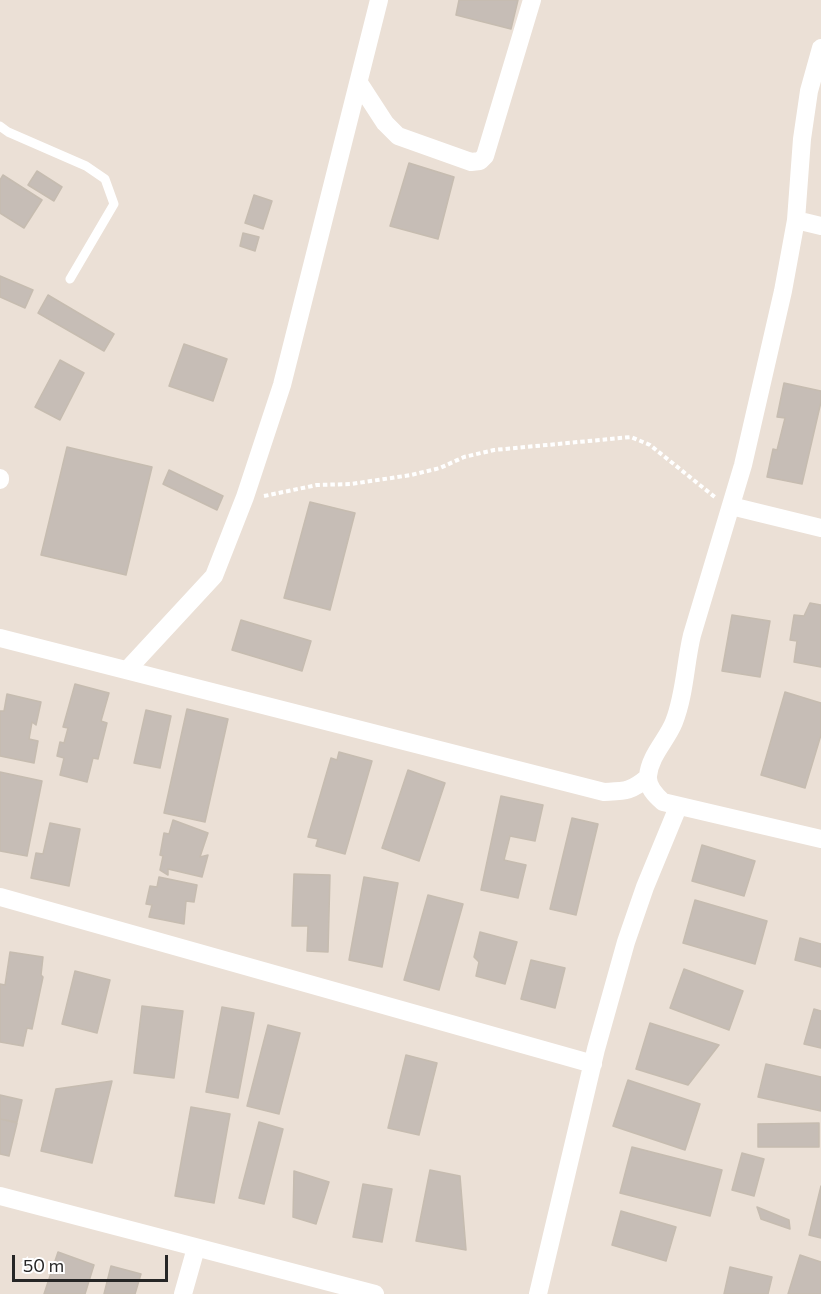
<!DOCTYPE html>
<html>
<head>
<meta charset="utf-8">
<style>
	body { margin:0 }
	#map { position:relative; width:821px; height:1294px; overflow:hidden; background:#ebe0d6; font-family:Commissioner,sans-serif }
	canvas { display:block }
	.scale { position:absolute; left:12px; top:1255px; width:156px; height:27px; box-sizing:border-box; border:3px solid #262626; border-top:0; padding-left:8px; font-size:18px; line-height:21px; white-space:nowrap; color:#262626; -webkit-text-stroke:4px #fff; paint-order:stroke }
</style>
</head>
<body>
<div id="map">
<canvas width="821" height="1294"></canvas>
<div class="scale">50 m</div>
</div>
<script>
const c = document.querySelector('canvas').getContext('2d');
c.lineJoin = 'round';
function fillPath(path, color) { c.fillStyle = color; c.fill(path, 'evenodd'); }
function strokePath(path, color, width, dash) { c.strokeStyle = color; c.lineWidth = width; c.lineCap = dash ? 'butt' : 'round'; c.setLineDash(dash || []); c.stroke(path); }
const building = new Path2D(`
	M459,0H518L511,29L456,15Z
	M409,163L454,177L438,239L390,226Z
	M37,171L62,187L54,201L28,185Z
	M3,175L42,200L24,228L0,213V180Z
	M254,195L272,201L263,229L245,223Z
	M243,233L259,237L255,251L240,246Z
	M0,276L33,290L25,308L0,297Z
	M48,295L114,334L104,351L38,313Z
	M184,344L227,359L213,401L169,386Z
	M60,360L84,373L60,420L35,407Z
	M784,383L821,391V402L802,484L767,477L773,449L777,450L785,418L777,417Z
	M67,447L152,467L126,575L41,555Z
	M169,470L223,496L217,510L163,484Z
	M310,502L355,513L330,610L284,598Z
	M810,603L821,605V667L794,662L797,641L790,640L794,615L804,616Z
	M732,615L770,621L760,677L722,671Z
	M241,620L311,641L302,671L232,650Z
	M75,684L109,693L101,721L107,723L98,759L93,758L87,782L60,775L64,758L57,756L60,742L64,743L68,728L63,727Z
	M785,692L821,703V735L805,788L761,775Z
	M7,694L41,702L36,725L32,722L29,739L38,741L34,763L0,756V711H4Z
	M187,709L228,719L205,822L164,813Z
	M146,710L171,716L160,768L134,763Z
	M339,752L372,761L345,854L316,846L318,839L308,837L331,758L337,760Z
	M408,770L445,783L419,861L382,848Z
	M0,772L42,781L27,856L0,851Z
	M501,796L543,805L535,841L510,836L504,860L526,865L518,898L481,890Z
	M572,818L598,824L576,915L550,909Z
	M173,820L208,833L200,857L208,855L202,877L168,869V875L160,870L163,856L160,855L164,833L169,834Z
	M50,823L80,829L69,886L31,878L36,853L43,854Z
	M702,845L755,861L744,896L692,881Z
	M294,874L330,875L328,952L307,951L308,926H292Z
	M159,877L197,885L194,902L186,901L184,924L149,917L152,905L146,904L150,886L157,887Z
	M364,877L398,883L382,967L349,960Z
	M428,895L463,904L439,990L404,980Z
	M695,900L767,921L755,964L683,943Z
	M480,932L517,942L505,984L476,976L479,962L474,957Z
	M800,938L821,944V967L795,960Z
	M10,952L43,957L41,975L43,977L32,1029L27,1028L23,1046L0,1042V984L5,985Z
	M531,960L565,968L555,1008L521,999Z
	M684,969L743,991L729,1030L670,1008Z
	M75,971L110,980L97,1033L62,1024Z
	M142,1006L183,1011L174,1078L134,1073Z
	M222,1007L254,1013L238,1098L206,1092Z
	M814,1009L821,1011V1048L804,1044Z
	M650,1023L719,1045L688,1085L636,1069Z
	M268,1025L300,1033L279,1114L247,1106Z
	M406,1055L437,1063L419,1135L388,1128Z
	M766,1064L821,1077V1111L758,1097Z
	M628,1080L700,1104L685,1150L613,1126Z
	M112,1081L92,1163L41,1151L56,1089Z
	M0,1095L22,1100L17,1122L0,1119Z
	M191,1107L230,1114L214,1203L175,1196Z
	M0,1119L17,1123L9,1156L0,1154Z
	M259,1122L283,1129L264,1204L239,1198Z
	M819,1123V1147H758V1124Z
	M632,1147L722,1170L710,1216L620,1193Z
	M742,1153L764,1159L754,1196L732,1190Z
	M430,1170L460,1176L466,1250L416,1241Z
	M294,1171L329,1182L316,1224L293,1217Z
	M363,1184L392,1189L382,1242L353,1237Z
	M821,1186V1238L809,1235Z
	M757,1207L789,1220L790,1229L761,1219Z
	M621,1211L676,1227L666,1261L612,1245Z
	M58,1252L94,1265L85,1294H44Z
	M800,1255L821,1262V1294H788Z
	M111,1266L141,1274L135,1294H104Z
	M730,1267L772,1277L768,1294H724Z`);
fillPath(building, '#c6bdb6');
strokePath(building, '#c6bcb0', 1.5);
strokePath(new Path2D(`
	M264,496L317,485L351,484L411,475L440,468L464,457L494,450L631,437L650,445L716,498`), '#fff', 4, [4.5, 3]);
strokePath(new Path2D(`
	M0,126L8,132L86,166L105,179L114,204L70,279`), '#fff', 9);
strokePath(new Path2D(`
	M821,48L809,91L802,139L796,220L783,291L743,465L692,635C685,664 685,694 674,722C667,740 650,755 648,776C647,787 655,795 663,802L821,839
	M359,83L385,123L398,136L471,162L480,161L485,156L532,0
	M796,220L821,226
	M0,478V480
	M731,506L821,528
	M0,638L604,792C625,791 630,792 647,778
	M127,670L214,576L245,497L282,385L379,0
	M0,897L593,1064
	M0,1196L375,1294
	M183,1294L196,1248
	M538,1294L596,1049L626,942L645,887L678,807`), '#fff', 18);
</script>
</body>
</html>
